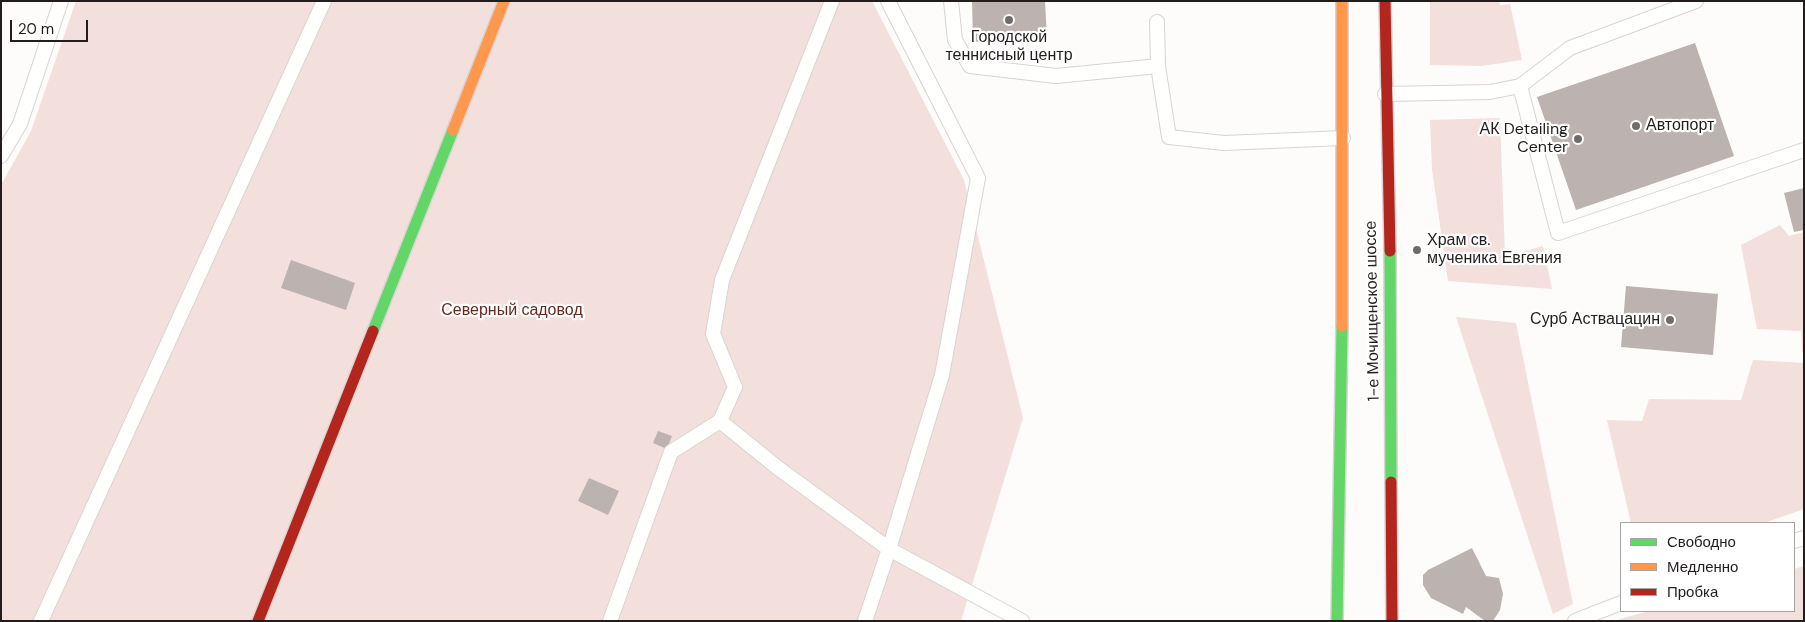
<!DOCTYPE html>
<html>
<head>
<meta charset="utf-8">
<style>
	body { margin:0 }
	#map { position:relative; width:1805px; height:622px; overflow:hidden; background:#fdfcfb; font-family:"DM Sans",sans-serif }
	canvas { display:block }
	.frame { position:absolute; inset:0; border:2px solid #221d1c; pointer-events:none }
	.legend { position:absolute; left:1620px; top:522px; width:175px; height:90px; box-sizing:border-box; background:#fff; border:1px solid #a7a5a4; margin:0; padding:6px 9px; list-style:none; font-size:15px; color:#221d1c }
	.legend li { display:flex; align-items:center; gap:10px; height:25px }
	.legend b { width:25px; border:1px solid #a7a5a4 }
	.scale { position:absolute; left:10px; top:20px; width:78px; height:22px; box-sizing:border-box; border:2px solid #221d1c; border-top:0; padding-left:6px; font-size:15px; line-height:18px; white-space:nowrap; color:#221d1c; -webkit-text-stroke:4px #fff; paint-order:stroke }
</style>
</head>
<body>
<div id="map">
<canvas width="1805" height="622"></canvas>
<div class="frame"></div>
<ul class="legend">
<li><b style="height:6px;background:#63d668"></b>Свободно</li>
<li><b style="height:6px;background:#ff974d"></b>Медленно</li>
<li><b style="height:6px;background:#b3261e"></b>Пробка</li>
</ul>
<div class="scale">20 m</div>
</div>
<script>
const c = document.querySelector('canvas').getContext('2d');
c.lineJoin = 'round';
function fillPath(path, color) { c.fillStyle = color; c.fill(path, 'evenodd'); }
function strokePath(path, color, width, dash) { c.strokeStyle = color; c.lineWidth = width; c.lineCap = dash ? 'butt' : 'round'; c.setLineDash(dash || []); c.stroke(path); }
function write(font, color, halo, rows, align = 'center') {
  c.font = font + ' "DM Sans",sans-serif'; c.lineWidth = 4.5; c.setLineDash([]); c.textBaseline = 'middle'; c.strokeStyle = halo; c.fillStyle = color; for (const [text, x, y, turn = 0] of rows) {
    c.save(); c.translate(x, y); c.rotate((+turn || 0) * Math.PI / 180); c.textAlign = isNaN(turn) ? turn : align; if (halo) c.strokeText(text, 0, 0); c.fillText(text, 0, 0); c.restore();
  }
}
fillPath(new Path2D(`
	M76,1H872L964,180L1023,418L961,621H1V185L31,131Z
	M1430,1H1499L1500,5L1510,4L1522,60L1482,66L1430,65Z
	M1500,118L1505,257L1543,246L1552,289L1448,281L1432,169L1430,120Z
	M1780,225L1789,236L1804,232V352H1802L1801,331L1757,329L1741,245Z
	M1456,317L1516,323L1573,604L1553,614Z
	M1753,360L1804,363V509L1764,523H1631L1607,420L1642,421L1649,399L1741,400Z
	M1804,566V621H1613L1649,611H1794V569Z`), '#f3dfdb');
fillPath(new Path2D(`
	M972,1H1045L1047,38L973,42Z
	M1695,43L1734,156L1576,210L1537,97Z
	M1804,188V230L1794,232L1784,193Z
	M291,260L355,283L346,310L281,288Z
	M1626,286L1718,294L1713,355L1621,347Z
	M658,431L672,436L667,449L653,443Z
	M589,478L619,491L608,515L578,501Z
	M1472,548L1486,576L1499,578L1503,594L1500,610L1493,621H1485L1466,607L1463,614L1431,598L1423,585V575L1428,570Z`), '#bcb2b0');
const lane = new Path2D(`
	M951,1L955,40L970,66L1056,76L1158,66
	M1157,22L1158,66L1169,137L1224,143L1343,138
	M1520,86L1558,233L1804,150
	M1385,94L1490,92L1520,86L1570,48L1696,1
	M1,156L20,124L61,1
	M720,421L778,468L889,549L1022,621
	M1794,541L1804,538
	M41,621L324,1
	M610,621L671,452L720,421L735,387L713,334L722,280L832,1
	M865,621L889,549L942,375L978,178L888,1
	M1575,621L1621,603`);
const fast = new Path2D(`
	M1390,251L1391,482
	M373,331L453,130
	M1337,621L1342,326`);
const slow = new Path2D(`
	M1342,1V326
	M453,130L504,1`);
const jam = new Path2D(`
	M1385,1L1390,251
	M1391,482L1392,621
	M258,621L373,331`);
strokePath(lane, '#d7d4d3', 16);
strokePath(fast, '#d7d4d3', 14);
strokePath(slow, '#d7d4d3', 14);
strokePath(jam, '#d7d4d3', 14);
strokePath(lane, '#fffffe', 14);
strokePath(fast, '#63d668', 11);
strokePath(slow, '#ff974d', 11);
strokePath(jam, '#b3261e', 11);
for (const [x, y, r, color] of [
	[1009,20,5,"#6f6b6a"],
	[1636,126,5,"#6f6b6a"],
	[1578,139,5,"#6f6b6a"],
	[1417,250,5,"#6f6b6a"],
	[1670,320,5,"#6f6b6a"]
]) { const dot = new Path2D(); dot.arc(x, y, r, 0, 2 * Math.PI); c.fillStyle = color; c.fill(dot); strokePath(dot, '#fff', 2); }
write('16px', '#221d1c', '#fff', [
	["Городской",1009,38,"center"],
	["теннисный центр",1009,56,"center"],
	["Автопорт",1646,126],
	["АК Detailing",1568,130,"right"],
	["Center",1568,148,"right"],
	["Храм св.",1427,241],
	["мученика Евгения",1427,259],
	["Сурб Аствацацин",1660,320,"right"]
], 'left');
write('16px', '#69281e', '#fff', [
	["Северный садовод",512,311]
]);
write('16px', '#221d1c', '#fff', [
	["1-е Мочищенское шоссе",1373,311,-91]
]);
</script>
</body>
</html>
